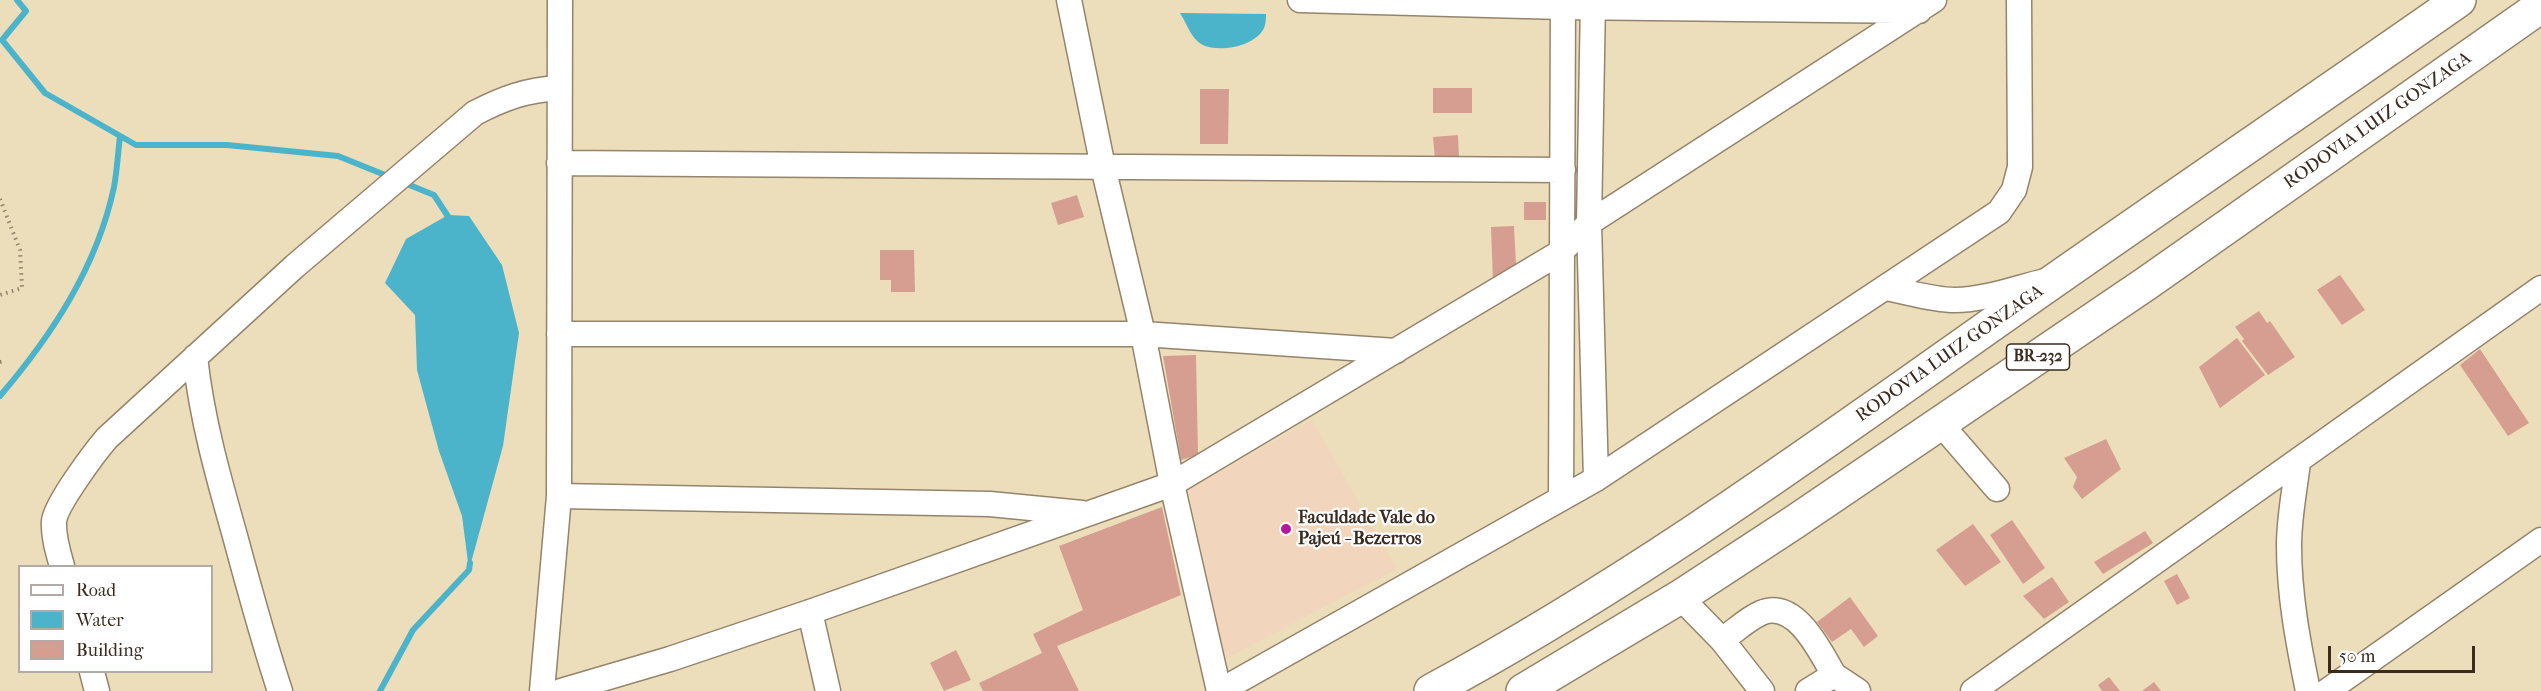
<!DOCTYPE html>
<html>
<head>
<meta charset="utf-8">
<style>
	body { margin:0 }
	#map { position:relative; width:2541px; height:691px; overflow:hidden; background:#eddebb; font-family:"IM FELL French Canon",serif }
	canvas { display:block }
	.legend { position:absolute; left:18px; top:565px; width:195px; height:108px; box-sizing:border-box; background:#fff; border:2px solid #b1aaa5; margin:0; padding:8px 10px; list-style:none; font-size:18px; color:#3b2a1e }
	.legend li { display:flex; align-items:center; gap:12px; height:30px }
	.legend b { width:30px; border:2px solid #b1aaa5 }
	.scale { position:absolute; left:2328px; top:646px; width:147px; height:27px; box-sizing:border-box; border:3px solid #3b2a1e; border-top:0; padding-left:8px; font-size:18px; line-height:21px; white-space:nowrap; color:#3b2a1e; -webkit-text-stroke:4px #fff; paint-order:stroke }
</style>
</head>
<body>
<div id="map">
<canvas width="2541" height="691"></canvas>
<ul class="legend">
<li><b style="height:8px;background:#fff"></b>Road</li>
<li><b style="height:16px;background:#4bb3ca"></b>Water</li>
<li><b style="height:16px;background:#d59e90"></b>Building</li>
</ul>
<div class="scale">50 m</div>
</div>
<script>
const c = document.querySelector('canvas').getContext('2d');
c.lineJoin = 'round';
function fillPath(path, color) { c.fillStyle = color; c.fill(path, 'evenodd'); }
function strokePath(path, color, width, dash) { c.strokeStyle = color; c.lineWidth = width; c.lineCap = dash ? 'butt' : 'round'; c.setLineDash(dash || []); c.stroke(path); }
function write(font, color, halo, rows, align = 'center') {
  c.font = font + ' "IM FELL French Canon",serif'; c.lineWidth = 4.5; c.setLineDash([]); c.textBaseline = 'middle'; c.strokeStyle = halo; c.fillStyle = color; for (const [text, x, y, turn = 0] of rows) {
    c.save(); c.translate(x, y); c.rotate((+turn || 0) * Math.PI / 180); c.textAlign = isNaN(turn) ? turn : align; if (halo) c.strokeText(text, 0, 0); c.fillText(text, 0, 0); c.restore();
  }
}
fillPath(new Path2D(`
	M1312,420L1397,569L1223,660L1189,489Z`), '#f1d5bd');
fillPath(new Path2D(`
	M1180,13L1266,14C1266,17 1266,24 1264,28C1256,46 1218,54 1201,44C1191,38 1186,22 1180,13Z
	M448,215L469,216L502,265L519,333L503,446L469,570L462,516L439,451L417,370L415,315L385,283L406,239Z`), '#4bb3ca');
strokePath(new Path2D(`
	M17,0L26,11L2,40L45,93L136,145H227L338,156L390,177
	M402,182L434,195L451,221
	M0,396C52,335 97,267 114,187C117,171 118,153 120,136
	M380,691L413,630L469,570L470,563`), '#4bb3ca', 6);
fillPath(new Path2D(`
	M1433,88H1472V113H1433Z
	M1200,89H1229L1228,144H1200Z
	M1458,135L1459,157L1435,159L1433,137Z
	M1077,195L1084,217L1058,225L1051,203Z
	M1524,202H1546V220H1524Z
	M1514,226L1516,265L1493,282L1491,227Z
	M880,250H914L915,292H891V280H880Z
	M2340,275L2365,310L2342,325L2317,290Z
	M2259,311L2267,323L2270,321L2295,357L2268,375L2242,341L2244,339L2235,327Z
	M2237,338L2265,375L2220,408L2199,367Z
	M2480,349L2529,423L2508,436L2460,365Z
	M1196,355L1198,455L1181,460L1163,356Z
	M2106,439L2121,469L2082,499L2073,487L2077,477L2064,458Z
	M1162,507L1181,595L1057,646L1079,691H983L979,683L1042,653L1033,634L1083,610L1059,546Z
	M2012,520L2045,568L2023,584L1990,535Z
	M1973,524L2001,562L1965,586L1936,550Z
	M2145,531L2153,543L2103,574L2094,562Z
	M2177,574L2190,598L2177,605L2164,581Z
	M2052,577L2069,602L2044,619L2023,596Z
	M1850,597L1878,636L1864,647L1851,629L1832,642L1817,622Z
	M956,650L971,680L944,691L930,663Z
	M2109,677L2120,691H2102L2098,685Z
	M2154,682L2161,691H2142Z`), '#d59e90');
const minor = new Path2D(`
	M1069,0L1103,167L1143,334L1172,484L1219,691
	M1300,0L1563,7L1919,11
	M1593,0L1589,223L1596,479
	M559,163L1563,170
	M1886,288C1908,292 1932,300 1955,300C1984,300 2016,288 2045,281
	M559,334H1143L1396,351
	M195,357C202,420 218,476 235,536C249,588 263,640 280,691
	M1940,423L1997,489
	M2298,462C2295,489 2289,517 2289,545C2289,595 2298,642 2308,691
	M559,496L990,504L1082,513
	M1561,498L1563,0
	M62,566C58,552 53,536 54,521C56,504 95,452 107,438L295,266L475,113C504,98 526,90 559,88
	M1680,597L1722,640L1762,691
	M810,612L828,691
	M1722,640C1734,632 1747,619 1761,613C1796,598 1821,653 1834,675
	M92,672L97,691
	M542,691L559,496L560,0
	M561,691L670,659L810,612L1172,484L1561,252L1589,223L1934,0
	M1220,691L1596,479L1999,212L2014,190L2020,167L2019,0
	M1808,691L1834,675L1858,691
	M1973,691L2541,288
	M2327,691L2541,540`);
const highway = new Path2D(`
	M1431,691C1630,584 1814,450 1998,320C2151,212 2306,107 2459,0
	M1523,691L1680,597L1793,523L2147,283L2541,6`);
strokePath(minor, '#94846c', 27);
strokePath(highway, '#94846c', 36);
strokePath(new Path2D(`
	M0,199L20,250L22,288L0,295
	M0,362L5,361`), '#94846c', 4, [1.5, 4.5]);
strokePath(minor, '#fff', 24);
strokePath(highway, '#fff', 33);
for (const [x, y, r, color] of [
	[1286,529,6,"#b5179e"]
]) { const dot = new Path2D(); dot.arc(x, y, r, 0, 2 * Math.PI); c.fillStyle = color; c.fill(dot); strokePath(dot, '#fff', 2); }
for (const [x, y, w] of [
	[2038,357,63]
]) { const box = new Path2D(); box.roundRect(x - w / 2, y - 13, w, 26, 4.5); c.fillStyle = '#fff'; c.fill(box); strokePath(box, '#3b2a1e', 1.5); }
write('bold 16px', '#3b2a1e', null, [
	["BR-232",2038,357]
]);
write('18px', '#3b2a1e', '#fff', [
	["RODOVIA LUIZ GONZAGA",2378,121,-35],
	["RODOVIA LUIZ GONZAGA",1950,354,-35]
]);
write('bold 18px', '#3b2a1e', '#fff', [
	["Faculdade Vale do",1298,519],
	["Pajeú - Bezerros",1298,540]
], 'left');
</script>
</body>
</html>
